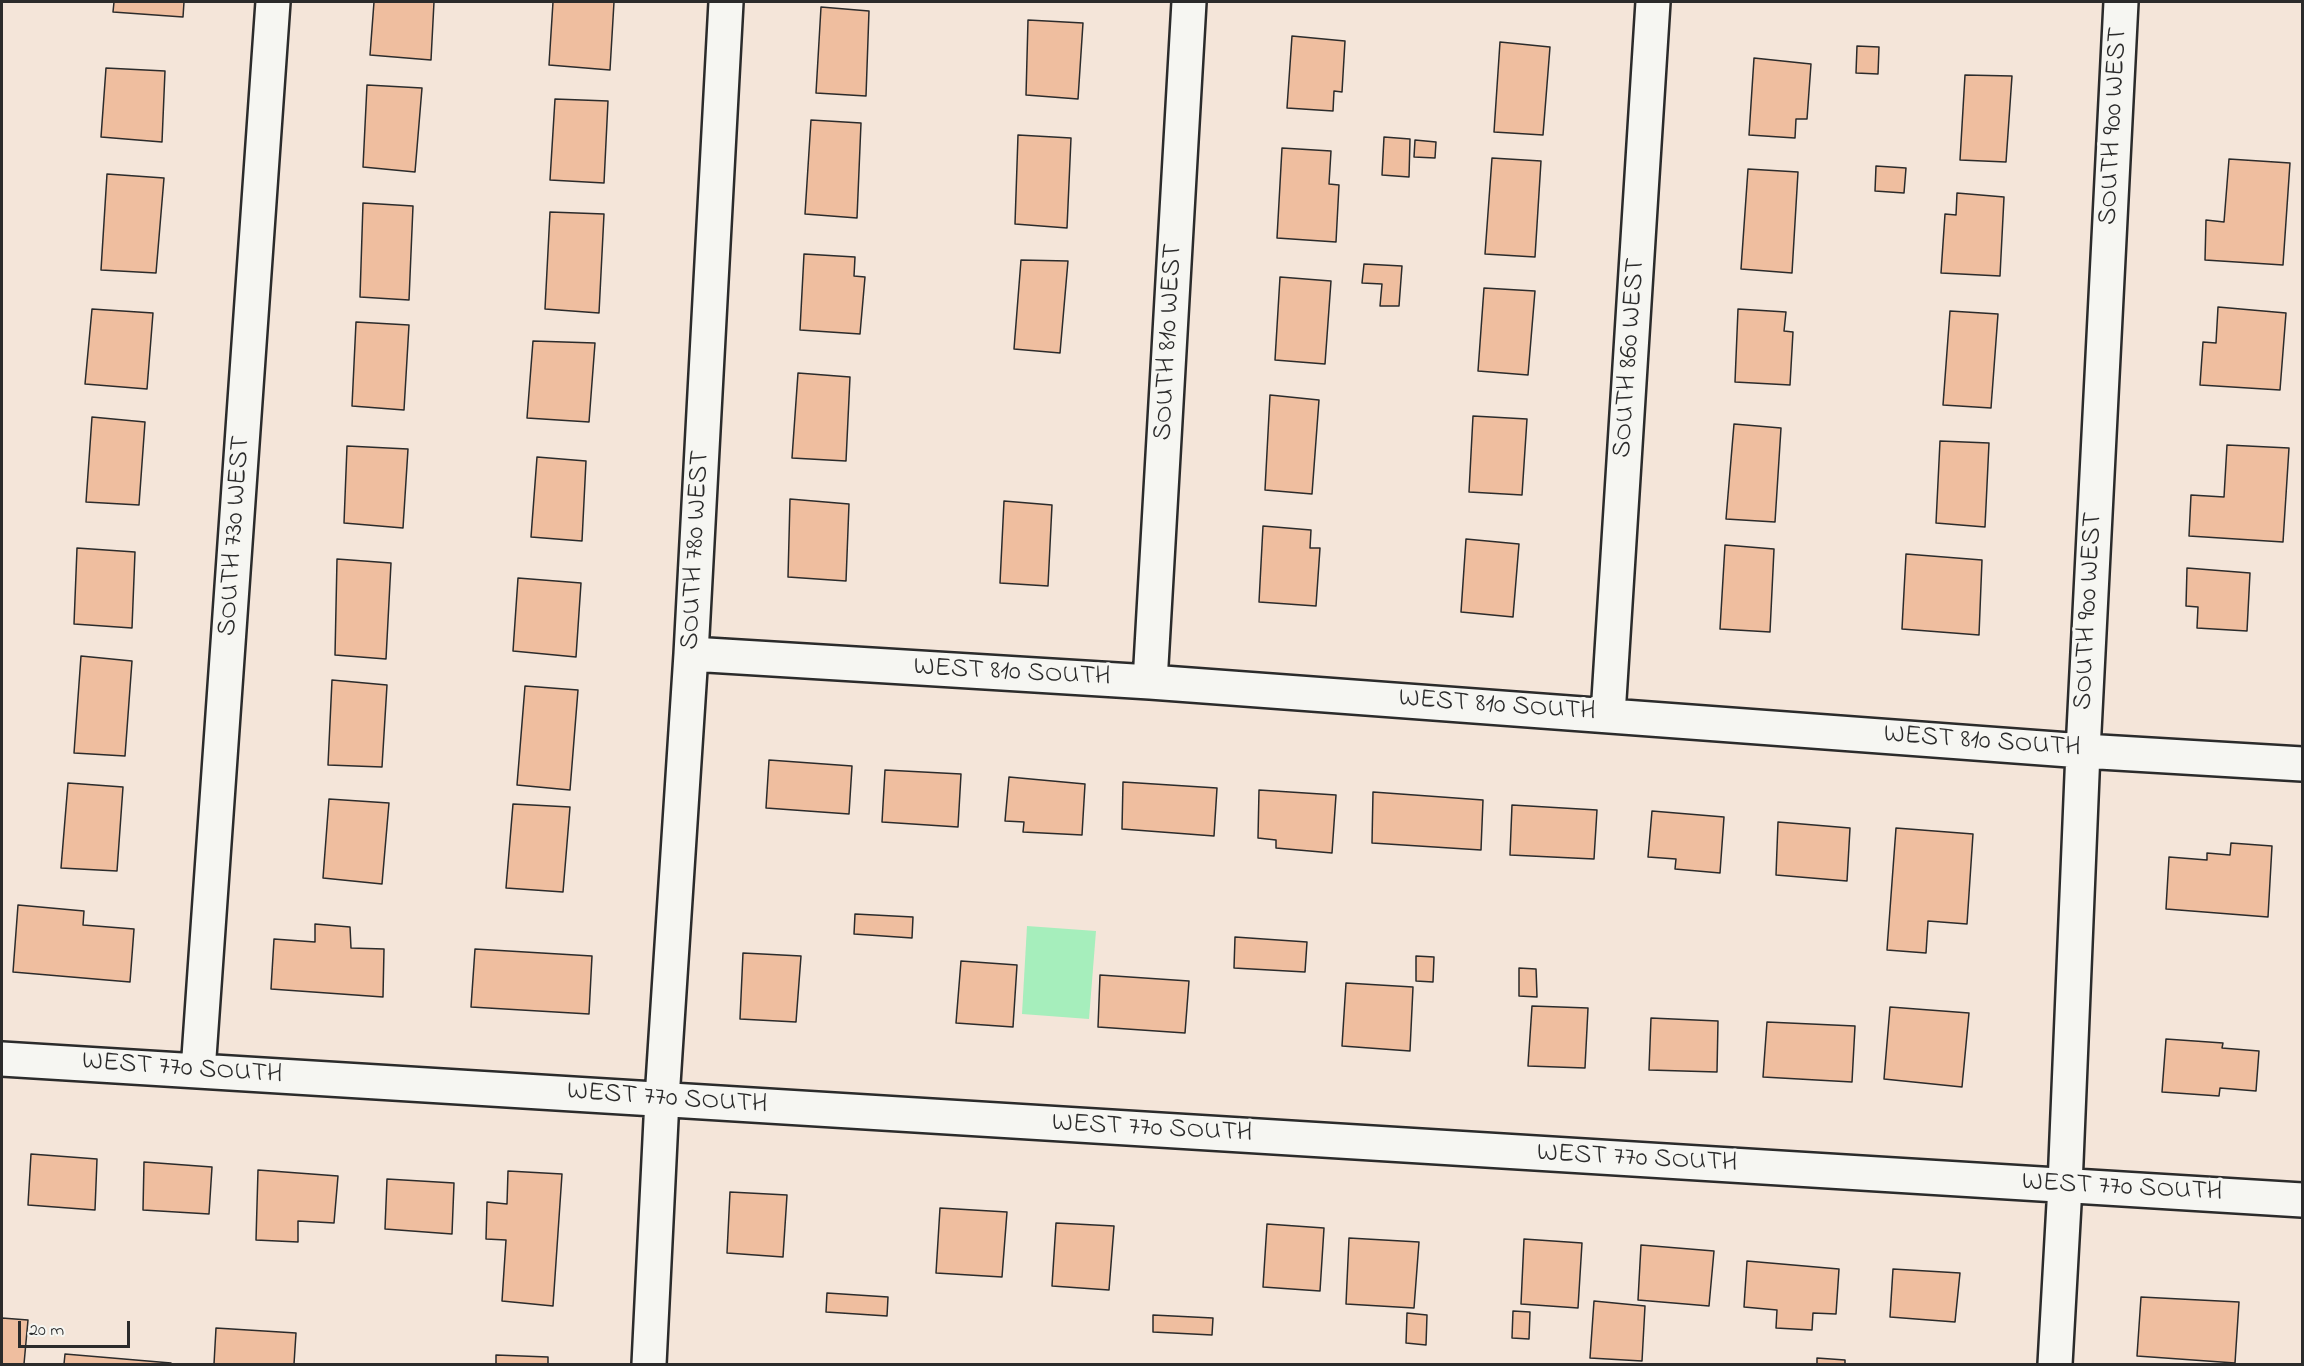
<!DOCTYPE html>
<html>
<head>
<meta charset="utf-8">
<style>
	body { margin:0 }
	#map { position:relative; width:2304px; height:1366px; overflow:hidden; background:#f4e5d9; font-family:"Indie Flower",sans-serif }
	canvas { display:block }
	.frame { position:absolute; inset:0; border:3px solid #2b2b2b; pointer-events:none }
	.scale { position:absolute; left:18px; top:1321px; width:112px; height:27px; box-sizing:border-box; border:3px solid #2b2b2b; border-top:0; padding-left:8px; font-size:18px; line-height:21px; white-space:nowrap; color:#2b2b2b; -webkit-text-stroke:4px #f6f6f2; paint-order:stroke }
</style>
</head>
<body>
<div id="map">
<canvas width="2304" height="1366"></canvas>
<div class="frame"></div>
<div class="scale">20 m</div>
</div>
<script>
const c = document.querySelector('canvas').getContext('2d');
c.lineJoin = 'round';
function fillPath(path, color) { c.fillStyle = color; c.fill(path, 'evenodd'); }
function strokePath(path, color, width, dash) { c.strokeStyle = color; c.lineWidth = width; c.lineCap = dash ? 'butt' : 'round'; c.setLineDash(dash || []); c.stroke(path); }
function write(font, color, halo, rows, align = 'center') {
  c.font = font + ' "Indie Flower",sans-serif'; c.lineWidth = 6; c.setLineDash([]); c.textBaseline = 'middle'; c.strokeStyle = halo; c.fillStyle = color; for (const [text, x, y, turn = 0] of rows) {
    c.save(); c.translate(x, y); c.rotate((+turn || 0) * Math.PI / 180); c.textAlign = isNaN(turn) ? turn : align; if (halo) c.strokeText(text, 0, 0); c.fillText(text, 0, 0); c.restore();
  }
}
fillPath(new Path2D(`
	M1027,926L1096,931L1089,1019L1022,1014Z`), '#a6eebc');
const building = new Path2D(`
	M114,2H184L183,17L113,12Z
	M374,2H434L431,60L370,55Z
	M553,2H614L610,70L549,65Z
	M821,7L869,11L866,96L816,93Z
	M1028,20L1083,23L1078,99L1026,95Z
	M1292,36L1345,41L1342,92L1334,91L1333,111L1287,108Z
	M1500,42L1550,47L1543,135L1494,132Z
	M1857,46L1879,47L1878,74L1856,73Z
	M1754,58L1811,64L1807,119H1796L1795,138L1749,135Z
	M106,68L165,71L162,142L101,137Z
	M1965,75L2012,76L2006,162L1960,160Z
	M367,85L422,88L415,172L363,167Z
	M555,99L608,101L604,183L550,180Z
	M811,120L861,123L857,218L805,214Z
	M1018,135L1071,138L1067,228L1015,224Z
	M1384,137L1410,139L1409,177L1382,175Z
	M1415,140L1436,142L1435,158L1414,157Z
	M1282,148L1331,151L1329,184L1339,185L1336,242L1277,238Z
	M1492,158L1541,161L1535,257L1485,254Z
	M2229,159L2290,163L2283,265L2205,260L2206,220L2224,222Z
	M1876,166L1906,168L1904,193L1875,191Z
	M1748,169L1798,172L1792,273L1741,269Z
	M107,174L164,178L156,273L101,270Z
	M1957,193L2004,197L2000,276L1941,273L1945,214L1956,215Z
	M363,203L413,206L409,300L360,297Z
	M550,212L604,214L599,313L545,309Z
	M804,254L855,257L854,276L865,277L860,334L800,330Z
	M1021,260L1068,261L1060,353L1014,349Z
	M1364,264L1402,266L1399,306H1380L1382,284L1362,283Z
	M1280,277L1331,281L1325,364L1275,360Z
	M1484,288L1535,291L1528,375L1478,371Z
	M2218,307L2286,313L2280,390L2200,385L2203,342L2216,343Z
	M92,309L153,313L147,389L85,384Z
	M1738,309L1786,312L1784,331L1793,332L1790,385L1735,382Z
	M1950,311L1998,314L1991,408L1943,405Z
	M356,322L409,325L404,410L352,406Z
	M533,341L595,343L589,422L527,418Z
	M798,373L850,377L846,461L792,458Z
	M1270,395L1319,400L1312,494L1265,490Z
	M1473,416L1527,419L1522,495L1469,492Z
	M92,417L145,422L139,505L86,502Z
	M1734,424L1781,428L1775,522L1726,519Z
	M1940,441L1989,443L1985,527L1936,523Z
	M2227,445L2289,448L2283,542L2189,536L2191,495L2224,497Z
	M347,446L408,449L403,528L344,523Z
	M537,457L586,461L582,541L531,537Z
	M790,499L849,504L846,581L788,577Z
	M1004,501L1052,505L1048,586L1000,583Z
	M1263,526L1311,530L1310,548H1320L1316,606L1259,602Z
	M1466,539L1519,544L1513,617L1461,612Z
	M1725,545L1774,549L1770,632L1720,629Z
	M77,548L135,552L132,628L74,624Z
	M1906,554L1982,560L1979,635L1902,629Z
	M337,559L391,563L386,659L335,655Z
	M2187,568L2250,573L2247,631L2197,628L2198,607L2186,606Z
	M518,578L581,583L576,657L513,651Z
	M81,656L132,661L125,756L74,753Z
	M332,680L387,685L382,767L328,765Z
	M525,686L578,690L570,790L517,785Z
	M769,760L852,766L849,814L766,808Z
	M885,770L961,774L958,827L882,822Z
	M1009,777L1085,784L1082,835L1023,832L1024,822L1005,821Z
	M1123,782L1217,788L1214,836L1122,829Z
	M68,783L123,787L117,871L61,868Z
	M1259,790L1336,795L1332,853L1276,848V840L1258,838Z
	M1373,792L1483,800L1481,850L1372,843Z
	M329,799L389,803L382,884L323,878Z
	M513,804L570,807L563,892L506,888Z
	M1512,805L1597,810L1594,859L1510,855Z
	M1652,811L1724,817L1720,873L1675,869L1676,859L1648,857Z
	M1778,822L1850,828L1847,881L1776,875Z
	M1896,828L1973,834L1967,924L1928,921L1926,953L1887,950Z
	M2231,843L2272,846L2268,917L2166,909L2169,857L2207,860V853L2230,855Z
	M18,905L84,911L83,925L134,929L130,982L13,972Z
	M855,914L913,917L912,938L854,934Z
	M315,924L350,927L351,948L384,949L383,997L271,989L274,939L315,942Z
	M1235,937L1307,942L1305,972L1234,968Z
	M475,949L592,956L589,1014L471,1007Z
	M743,953L801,956L796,1022L740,1019Z
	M1416,956L1434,957L1433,982L1416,981Z
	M961,961L1017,965L1013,1027L956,1023Z
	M1519,968L1536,969L1537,997L1519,996Z
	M1100,975L1189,981L1185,1033L1098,1027Z
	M1346,983L1413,987L1410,1051L1342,1046Z
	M1532,1006L1588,1008L1585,1068L1528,1066Z
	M1890,1007L1969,1013L1962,1087L1884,1079Z
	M1651,1018L1718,1021L1717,1072L1649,1070Z
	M1767,1022L1855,1026L1852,1082L1763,1077Z
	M2166,1039L2223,1043L2222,1048L2259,1051L2256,1091L2220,1088L2219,1096L2162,1092Z
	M31,1154L97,1159L95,1210L28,1205Z
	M144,1162L212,1167L209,1214L143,1210Z
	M258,1170L338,1176L334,1223L298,1221V1242L256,1240Z
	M508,1171L562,1174L553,1306L502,1301L506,1240L486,1239L487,1202L507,1204Z
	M387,1179L454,1183L452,1234L385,1229Z
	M730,1192L787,1195L783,1257L727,1253Z
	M940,1208L1007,1212L1002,1277L936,1273Z
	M1056,1223L1114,1226L1109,1290L1052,1286Z
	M1267,1224L1324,1228L1320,1291L1263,1287Z
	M1349,1238L1419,1242L1414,1308L1346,1304Z
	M1524,1239L1582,1243L1578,1308L1521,1304Z
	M1641,1245L1714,1251L1709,1306L1638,1300Z
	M1747,1261L1839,1269L1836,1314L1813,1313L1812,1330L1776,1328L1777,1310L1744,1307Z
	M1893,1269L1960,1273L1955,1322L1890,1317Z
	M827,1293L888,1297L887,1316L826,1312Z
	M2141,1297L2239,1302L2235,1363L2137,1356Z
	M1594,1301L1645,1306L1642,1361L1590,1358Z
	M1513,1311L1530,1312L1529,1339L1512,1338Z
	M1407,1313L1427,1315L1426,1345L1406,1343Z
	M1153,1315L1213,1318L1212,1335L1153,1332Z
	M2,1318L28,1320L24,1364H2Z
	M216,1328L296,1333L294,1364H214Z
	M65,1354L171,1363V1364H64Z
	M496,1355L548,1357V1364H496Z
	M1817,1358L1845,1360V1364H1817Z`);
fillPath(building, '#efbe9f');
strokePath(building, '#2b2b2b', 1.5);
const street = new Path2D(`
	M691,654L1150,682L2083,751L2302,764
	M1150,682L1189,2
	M1608,715L1653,2
	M2,1059L2302,1200
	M198,1071L273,2
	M649,1364L662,1099L691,654L726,2
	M2055,1364L2065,1186L2083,751L2121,2`);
strokePath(street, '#2b2b2b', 38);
strokePath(street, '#f6f6f2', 33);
write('27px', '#2b2b2b', '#f6f6f2', [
	["SOUTH 900 WEST",2115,126,-87],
	["SOUTH 810 WEST",1170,342,-87],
	["SOUTH 860 WEST",1631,358,-86],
	["SOUTH 730 WEST",236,536,-86],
	["SOUTH 780 WEST",697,550,-87],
	["SOUTH 900 WEST",2090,611,-87],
	["WEST 810 SOUTH",1012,674,3],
	["WEST 810 SOUTH",1497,707,4],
	["WEST 810 SOUTH",1982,743,4],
	["WEST 770 SOUTH",182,1070,4],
	["WEST 770 SOUTH",667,1100,4],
	["WEST 770 SOUTH",1152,1130,3],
	["WEST 770 SOUTH",1637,1160,3],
	["WEST 770 SOUTH",2122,1189,3]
]);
</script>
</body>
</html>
